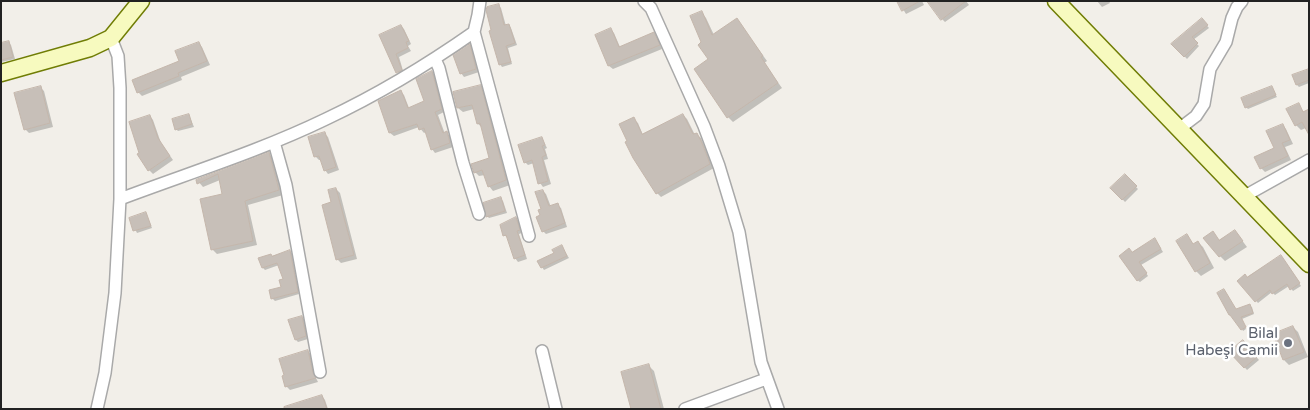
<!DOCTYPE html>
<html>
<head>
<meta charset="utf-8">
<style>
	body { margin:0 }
	#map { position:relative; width:1310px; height:410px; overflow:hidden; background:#f2efe9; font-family:"Varela Round",sans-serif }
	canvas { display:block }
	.frame { position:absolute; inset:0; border:2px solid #222; pointer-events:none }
</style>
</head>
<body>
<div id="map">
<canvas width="1310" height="410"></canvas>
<div class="frame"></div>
</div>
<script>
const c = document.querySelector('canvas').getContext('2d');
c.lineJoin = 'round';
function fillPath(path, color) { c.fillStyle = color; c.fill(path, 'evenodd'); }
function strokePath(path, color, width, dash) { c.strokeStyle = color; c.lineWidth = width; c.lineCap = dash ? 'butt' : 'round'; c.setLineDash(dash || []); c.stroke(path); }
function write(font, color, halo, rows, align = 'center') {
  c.font = font + ' "Varela Round",sans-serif'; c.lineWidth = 5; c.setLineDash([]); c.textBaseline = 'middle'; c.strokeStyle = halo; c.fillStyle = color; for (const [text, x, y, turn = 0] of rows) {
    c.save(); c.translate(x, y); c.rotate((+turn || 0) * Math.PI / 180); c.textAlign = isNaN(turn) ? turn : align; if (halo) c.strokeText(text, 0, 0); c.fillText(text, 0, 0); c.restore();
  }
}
fillPath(new Path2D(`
	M898,1H922L924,5L906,14Z
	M938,1H966L969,5L945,22L942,19Z
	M1097,1H1109L1110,3L1102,7Z
	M499,6L501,8L506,26L509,25L511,28L517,45L508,48L512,64L502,67L500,64L493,31Z
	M702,13L706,18L714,35L737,20L767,61L764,63L782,88L733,122L728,117L703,43Z
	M1204,22L1209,28L1193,40L1199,46L1187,59L1173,44Z
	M401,26L404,29L411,44L408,46L411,51L399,57L404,74L401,76L398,72L380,36Z
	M611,30L614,33L620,47L653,34L657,37L662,49L613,69L609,66L597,35Z
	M9,43L11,45L15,59L1,62V45Z
	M198,43L202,47L210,65L181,77L182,80L142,96L138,92L181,61Z
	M469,46L473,49L479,72L464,77L461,73Z
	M1309,70V83L1299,87L1297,85Z
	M432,72L435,75L444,112L438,115L445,134L447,133L450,136L453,147L435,153L432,149L426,132L424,133L419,127L394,136L390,133L379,102L401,92L404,95L409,108L426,102Z
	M480,87L485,91L510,185L493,191L489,186L485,175L479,176L475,172L490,159L483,128L478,124L474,109L463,112L458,108Z
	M1271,87L1277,97L1248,109L1246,107Z
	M41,88L44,91L53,127L29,133L25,129Z
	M1298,105L1305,113L1306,128L1301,130L1296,125Z
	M189,115L194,127L178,131L176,129Z
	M683,115L687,119L695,135L696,134L701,138L714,168L661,197L657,193L633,119L638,123L643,135Z
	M150,116L153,120L161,143L173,160L153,174L149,170Z
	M1282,125L1286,129L1293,144L1285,147L1291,160L1265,172L1261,168L1276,149Z
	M324,133L328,137L339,170L328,174L325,170L321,160H319L316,157Z
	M542,138L547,148L545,149L548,159L544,160L551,184L543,187L540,183L534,163L528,165L525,162Z
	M269,154L273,158L283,195L248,205L257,245L217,254L212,249L224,195L220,180L203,187L197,180Z
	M1125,176L1138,189L1125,202L1112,188Z
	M336,189L340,193L357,259L341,263L337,259Z
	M543,191L546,194L551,207L557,205L561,208L567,227L546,234L543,231Z
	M501,199L503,201L507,213L489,218L487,216Z
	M146,213L152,228L137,233L130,219Z
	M516,218L519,221L522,233L519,234L527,259L518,262L515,258L508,238L504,235Z
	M1235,231L1247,247L1225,261L1220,256L1213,233L1220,241Z
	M1187,236L1194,245L1198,242L1203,247L1214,268L1201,276L1196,271Z
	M1157,242L1163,252L1141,265L1148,276L1140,282L1137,280L1132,253Z
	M562,247L569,258L544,270L542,267Z
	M290,251L292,253L299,294L275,301L272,298L282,288L285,280L279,265L265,270L263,268L273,257Z
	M1283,259L1301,286L1293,291L1289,286L1275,295L1272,292L1258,303L1239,281L1248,279Z
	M1224,290L1236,310L1250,306L1252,307L1254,314L1242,319L1246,329L1243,331Z
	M302,317L304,319L308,339L298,342L296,340Z
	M1293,327L1298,332L1308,357L1289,365L1284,360L1274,335Z
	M1243,342L1259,360L1247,370L1231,352Z
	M308,352L312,355L316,378L318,382L290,390L286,386Z
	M649,366L654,371L664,409H631Z
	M322,396L325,400L328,409H300Z`), '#0003');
const building = new Path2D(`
	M897,1H920L902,11Z
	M927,1H966L941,20Z
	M499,4L504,25L509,24L515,43L506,46L511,62L499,65L489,31L491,30L486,10L487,7Z
	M702,11L712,35L737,18L763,56L761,57L778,83L727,118L694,69L708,59L698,45L701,42L690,16Z
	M1202,18L1208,25L1192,37L1198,43L1184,57L1171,44Z
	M401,25L409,41L406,42L408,48L396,54L402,70L396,73L379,35Z
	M611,28L619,47L654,32L660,45L608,66L595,35Z
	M9,41L13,57L1,60V43Z
	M199,42L207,61L178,73L179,76L137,93L132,80L179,61L175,51Z
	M470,44L476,69L460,74L453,55Z
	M1309,69V80L1296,85L1292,75Z
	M432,71L442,109L435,112L443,133L447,131L450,143L431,150L424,128L419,130L417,124L389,133L378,101L401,90L408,108L424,101L416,79Z
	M481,85L506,180L488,187L482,170L474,173L471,164L489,158L480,123L477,124L472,105L457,108L453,92Z
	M41,86L50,123L24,130L14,93Z
	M1272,86L1276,95L1245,108L1241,98Z
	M1299,103L1303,112L1309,109V135L1302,122L1295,126L1286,109Z
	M189,114L192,124L175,130L172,119Z
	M683,114L693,134L697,133L702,143L710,164L656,194L633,158L625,142L627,141L619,124L634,117L642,134Z
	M150,115L158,138L170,156L148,171L137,154L139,153L129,122Z
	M1283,124L1290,140L1282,143L1288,156L1260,169L1254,157L1274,148L1266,131Z
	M325,132L336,167L324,171L319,156L314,157L308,137Z
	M542,137L545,145L542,146L546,155L542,157L548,181L538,184L532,160L524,163L518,145Z
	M269,152L279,190L245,201L253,241L211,250L200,199L222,194L218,174L197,184L196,180Z
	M1125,174L1137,186L1122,200L1110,188Z
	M336,188L354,255L336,260L322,205L331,202L328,190Z
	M543,190L549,206L558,203L565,223L542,232L536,217L540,215L538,210L541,209L535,192Z
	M501,197L505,211L486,217L483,203Z
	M146,212L151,226L133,231L129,218Z
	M516,217L520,230L517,231L525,255L514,259L506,235L503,236L500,225Z
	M1235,230L1243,241L1219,257L1203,238L1213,231L1219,240Z
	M1187,234L1193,244L1198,241L1210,263L1195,272L1176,241Z
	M1155,238L1161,249L1139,262L1147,273L1137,281L1119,256L1129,248L1132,252Z
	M562,245L567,256L541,268L537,261L554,253L552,250Z
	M290,250L298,292L271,299L269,290L281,287L279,280L283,279L277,263L262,268L258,258L271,254L272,256Z
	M1281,255L1300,283L1290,290L1287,284L1272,294L1270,290L1255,302L1237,281L1245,274L1247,277Z
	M1224,289L1236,309L1250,304L1253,313L1241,317L1246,327L1241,330L1230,315H1229L1217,293Z
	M302,316L306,336L295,340L288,320Z
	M1293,326L1304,352L1283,360L1273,334Z
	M1243,340L1257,357L1244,368L1229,352Z
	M308,350L313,373L316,378L285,387L282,376L284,375L279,359Z
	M649,364L661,409H631L621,372Z
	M322,395L327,409H284V407Z`);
fillPath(building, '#c7bfb8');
strokePath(building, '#c4b6ab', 1);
const street = new Path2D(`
	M480,1L478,15L474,32L529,236
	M644,1L651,8L704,126L719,166L739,232L761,362L778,409
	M435,59L439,68L463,163L479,214
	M1179,129L1196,116L1204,104L1210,69L1226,42L1232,18L1237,7L1242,1
	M274,142L286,185L320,372
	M1243,197L1309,160
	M120,199C189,173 260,151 326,119C377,95 427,65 474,32
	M542,351L556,409
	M97,409L105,373L115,293L120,199V88L118,56L111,38
	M685,409L766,379`);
const secondary = new Path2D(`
	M1056,1L1309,264
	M1,73L90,48L111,38L141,1`);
strokePath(street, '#a9a9a9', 14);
strokePath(secondary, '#707d05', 19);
strokePath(street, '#fff', 11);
strokePath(secondary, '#f7fabf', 16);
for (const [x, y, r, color] of [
	[1288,343,5,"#6b7280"]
]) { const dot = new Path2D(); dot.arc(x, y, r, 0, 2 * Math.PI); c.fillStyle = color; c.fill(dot); strokePath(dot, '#fff', 2); }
write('15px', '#5b616d', '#fff', [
	["Bilal",1278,334],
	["Habeşi Camii",1278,351]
], 'right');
</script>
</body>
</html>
